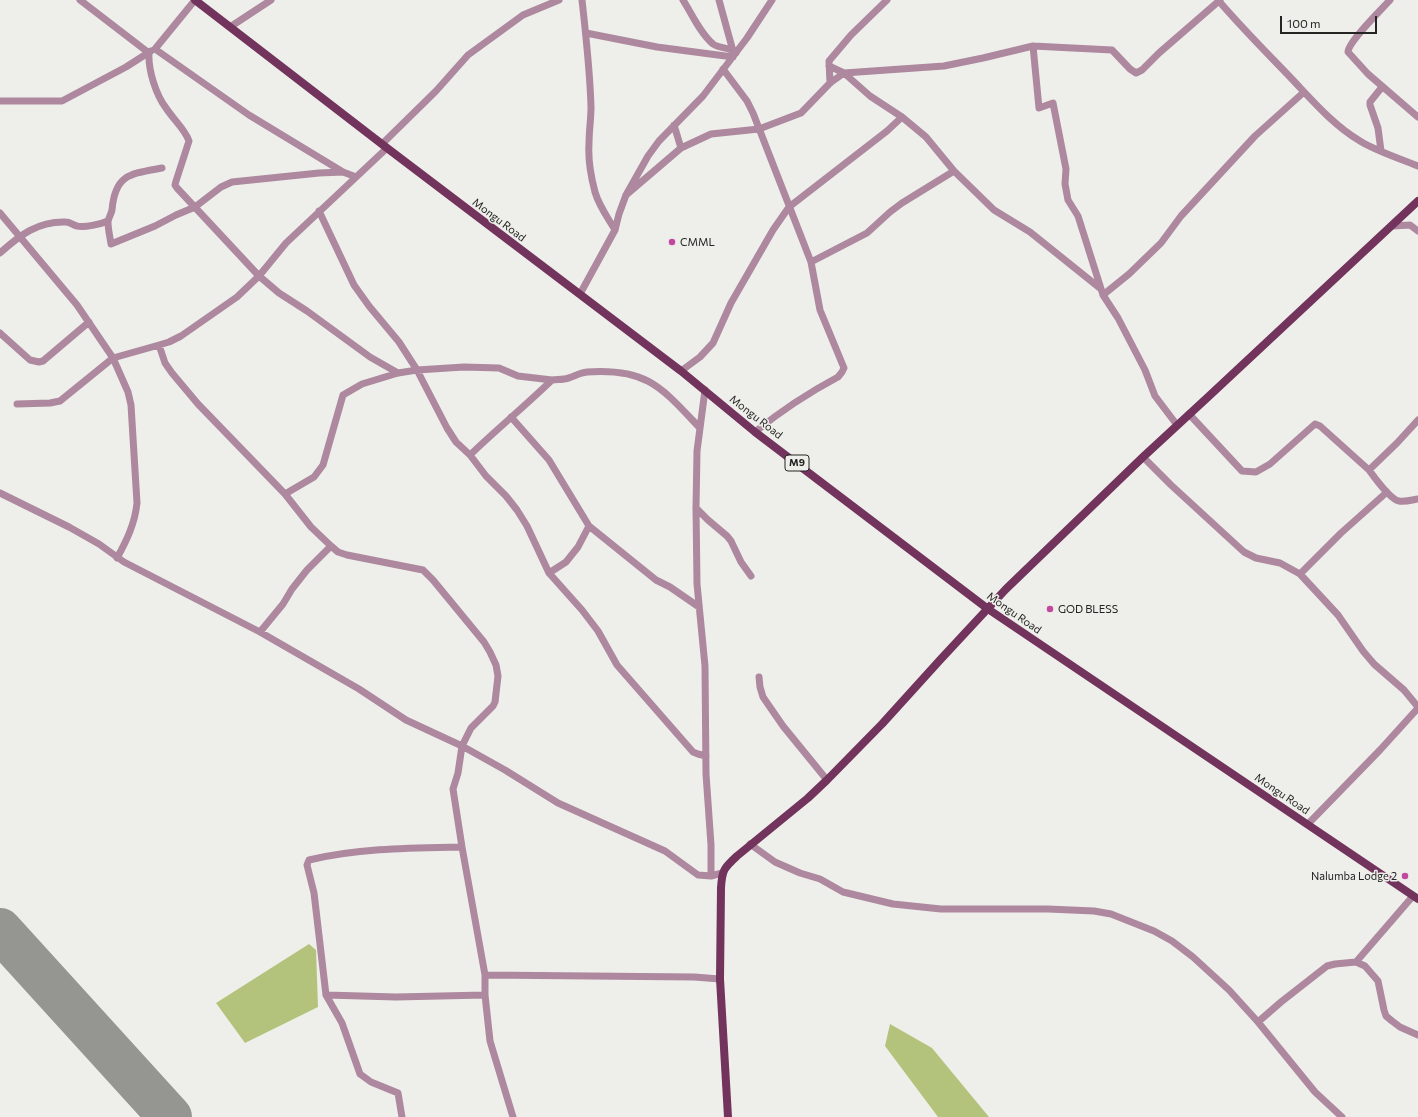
<!DOCTYPE html>
<html>
<head>
<meta charset="utf-8">
<style>
	body { margin:0 }
	#map { position:relative; width:1418px; height:1117px; overflow:hidden; background:#eeefea; font-family:Commissioner,sans-serif }
	canvas { display:block }
	.scale { position:absolute; left:1280px; top:16px; width:97px; height:18px; box-sizing:border-box; border:2px solid #242523; border-top:0; padding-left:5px; font-size:12px; line-height:14px; white-space:nowrap; color:#242523; -webkit-text-stroke:3px #eeefea; paint-order:stroke }
</style>
</head>
<body>
<div id="map">
<canvas width="1418" height="1117"></canvas>
<div class="scale">100 m</div>
</div>
<script>
const c = document.querySelector('canvas').getContext('2d');
c.lineJoin = 'round';
function fillPath(path, color) { c.fillStyle = color; c.fill(path, 'evenodd'); }
function strokePath(path, color, width, dash) { c.strokeStyle = color; c.lineWidth = width; c.lineCap = dash ? 'butt' : 'round'; c.setLineDash(dash || []); c.stroke(path); }
function write(font, color, halo, rows, align = 'center') {
  c.font = font + ' Commissioner,sans-serif'; c.lineWidth = 3; c.setLineDash([]); c.textBaseline = 'middle'; c.strokeStyle = halo; c.fillStyle = color; for (const [text, x, y, turn = 0] of rows) {
    c.save(); c.translate(x, y); c.rotate((+turn || 0) * Math.PI / 180); c.textAlign = isNaN(turn) ? turn : align; if (halo) c.strokeText(text, 0, 0); c.fillText(text, 0, 0); c.restore();
  }
}
fillPath(new Path2D(`
	M309,944L316,950L318,1007L245,1043L216,1003Z
	M890,1024L932,1048L989,1117H938L885,1046Z`), '#b4c37b');
strokePath(new Path2D(`
	M0,930L170,1117`), '#959692', 44);
strokePath(new Path2D(`
	M80,0L149,53C148,70 156,95 166,108C173,119 185,129 189,141L176,181L175,185L177,188L259,276L279,293L307,311L370,357L398,373
	M195,0L155,49L249,115L343,172L356,177
	M582,0C586,36 590,71 591,107C591,119 589,131 589,144C588,159 591,177 595,192C599,206 608,218 615,230
	M683,0C692,14 700,33 713,44C720,49 730,47 736,53
	M719,0L733,51
	M1218,0C1241,27 1266,52 1290,77C1312,100 1333,125 1360,141C1378,152 1399,158 1418,166
	M1390,0C1382,9 1348,42 1348,52L1368,74L1418,117
	M230,27L271,0
	M586,33L657,47L733,57
	M1033,46L1039,108L1053,103L1066,169L1065,184L1068,200L1078,216L1103,295L1118,318L1145,370L1155,396L1177,425
	M829,66L844,73L870,96L902,117L926,137L954,171L994,210L1030,232L1101,289
	M723,69L747,101L753,113L811,262L820,310L844,368L842,372L838,377C808,393 782,410 755,432
	M830,83L829,61L851,35L887,0
	M0,101H62L126,67L151,51
	M674,125L681,148
	M382,144L436,91L468,55L523,15L559,0
	M1381,151L1378,128L1370,105V102L1382,87
	M162,168C130,174 115,174 112,210C111,215 108,218 108,222C108,229 110,237 111,244L155,226L176,215L195,207L221,187L232,182L319,173L343,172
	M626,195L681,148L711,134L759,129L801,113L830,83L844,73L944,66L983,58L1033,46L1112,50L1130,69L1136,73L1142,70L1159,53L1220,0
	M319,211L354,285L369,306L399,342L417,370L447,428L456,442L470,455L486,476L506,496L517,510L527,526L549,573L582,610L598,631L617,665L693,752L698,754L706,756
	M0,213L77,305L113,358L159,345L165,363L172,373L198,404L285,494L311,527L331,546
	M1393,226L1410,225L1418,231
	M0,253C20,235 38,221 66,222C70,222 73,225 77,226C84,228 101,224 108,221
	M811,262L867,233L890,212L902,203L954,171
	M580,294L615,230L619,214L626,195L648,156L659,141L703,96L747,38L772,0
	M1103,295L1129,274L1161,243L1181,216L1255,136L1304,92
	M0,333L30,360L39,362L43,361L89,322
	M159,345L169,342L181,336L237,297L259,276L286,243L387,148
	M681,371L700,357L713,343L731,303L773,230L789,207L887,131L902,117
	M705,390L697,451L696,508L697,584L705,666L706,774L711,845V876
	M17,404L50,403L60,401L113,358L128,392L131,405L137,503C135,523 127,540 117,558
	M1189,414L1242,471L1256,472L1270,464L1315,424L1320,426L1369,470
	M511,417L549,460L589,526L656,580L670,587L699,607
	M1418,420L1397,443L1369,470C1374,477 1391,500 1399,501C1405,502 1412,500 1418,499
	M470,455C497,429 525,406 552,380C556,379 560,380 564,379C572,378 578,373 587,372C647,368 661,387 699,427
	M1143,457L1171,485L1244,552L1256,558L1280,563L1300,574L1338,615L1363,651L1374,664L1404,690L1418,707
	M0,493L69,527L99,544L124,562L260,632L359,689L406,720L462,746L505,770L558,803L665,851L698,875L711,876L722,873
	M285,494L314,477L323,465L343,395L362,384L398,373L417,370L464,367L499,368L518,376L552,380
	M696,508L708,520L727,536L731,541L741,562L751,576
	M549,573L566,562L578,547L589,526
	M1300,574L1341,533L1387,492
	M260,632L283,604L292,589L307,570L331,546L338,552L347,555L423,570L433,580L484,642L490,652L496,665L498,676L495,702L493,706L471,728L462,746L458,773L453,789L462,847L485,975L694,977L720,979
	M759,677L760,687L763,697L783,726L827,780
	M1308,824L1380,750L1418,708
	M750,844L775,862L800,873L820,879L843,892L893,904L941,909H1048L1094,911L1111,914L1154,931L1172,941L1193,957L1229,990L1258,1022L1315,1092L1342,1117
	M462,847C411,848 359,848 309,860L307,865L314,893L326,995L396,997L485,995V975
	M1356,962L1365,966L1378,981L1384,1010L1386,1016L1392,1021L1400,1027L1418,1035
	M326,995L342,1023L360,1074L371,1082L398,1093L402,1117
	M485,995L490,1041L513,1117
	M1258,1022L1281,1002L1327,966L1335,964L1356,962L1413,896`), '#ad889f', 7);
strokePath(new Path2D(`
	M195,0L387,148L681,371L755,432L988,609L1418,899
	M728,1117L720,979L721,888C722,870 724,868 737,856L808,798L827,780L882,724L940,660L1006,589L1143,457L1208,397L1418,201`), '#72335d', 8);
for (const [x, y, r, color] of [
	[672,242,4,"#c1489c"],
	[1050,609,4,"#c1489c"],
	[1405,876,4,"#c1489c"]
]) { const dot = new Path2D(); dot.arc(x, y, r, 0, 2 * Math.PI); c.fillStyle = color; c.fill(dot); strokePath(dot, '#eeefea', 1.5); }
for (const [x, y, w] of [
	[797,463,24]
]) { const box = new Path2D(); box.roundRect(x - w / 2, y - 8, w, 16, 3); c.fillStyle = '#eeefea'; c.fill(box); strokePath(box, '#242523', 1); }
write('bold 10px', '#242523', null, [
	["M9",797,463]
]);
write('11px', '#242523', '#eeefea', [
	["Mongu Road",499,220,37],
	["Mongu Road",756,417,38],
	["Mongu Road",1014,613,35],
	["Mongu Road",1282,794,34]
]);
write('11px', '#242523', '#eeefea', [
	["CMML",680,242],
	["GOD BLESS",1058,609],
	["Nalumba Lodge 2",1397,876,"right"]
], 'left');
</script>
</body>
</html>
